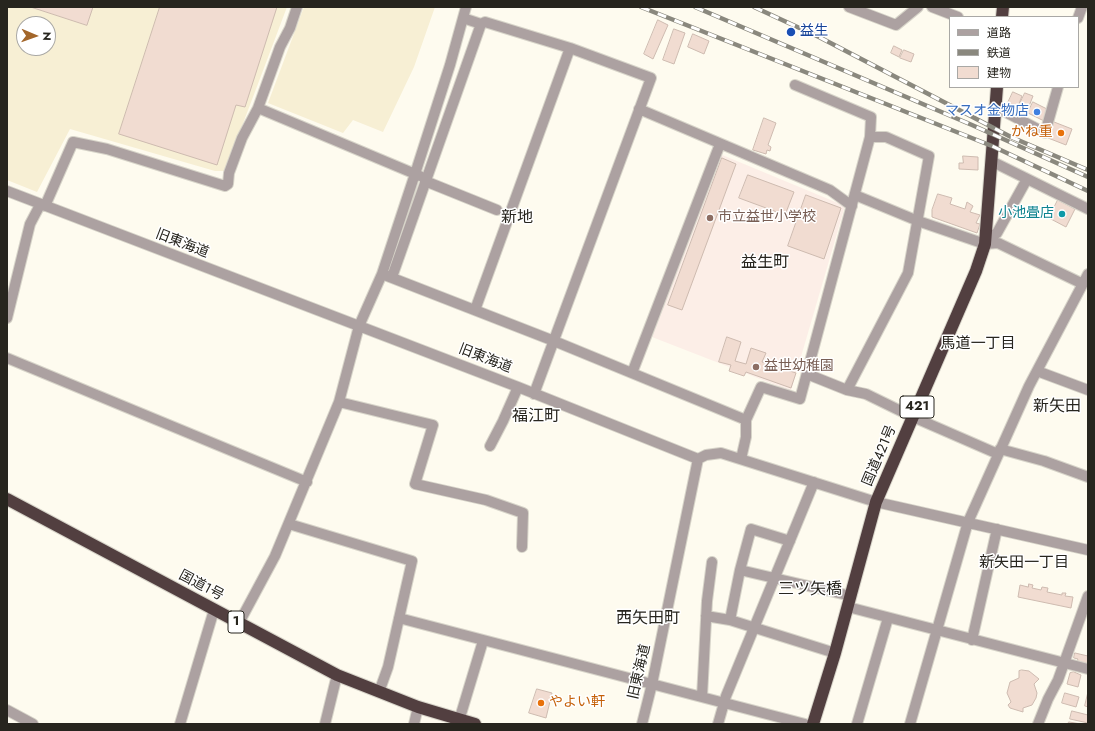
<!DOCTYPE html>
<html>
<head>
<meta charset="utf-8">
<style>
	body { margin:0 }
	#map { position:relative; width:1095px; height:731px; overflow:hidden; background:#fefbef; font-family:Jost,"Noto Sans JP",sans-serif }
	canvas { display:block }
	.frame { position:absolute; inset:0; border:8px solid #27251e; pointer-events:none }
	.legend { position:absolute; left:949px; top:16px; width:130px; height:72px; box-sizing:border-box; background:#fff; border:1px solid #a9a8a5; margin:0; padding:5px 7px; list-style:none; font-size:12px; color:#27251e }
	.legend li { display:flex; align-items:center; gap:8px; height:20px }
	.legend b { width:20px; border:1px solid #a9a8a5 }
	.north { position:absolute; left:16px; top:16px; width:40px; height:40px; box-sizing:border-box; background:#fff; border:1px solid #a9a8a5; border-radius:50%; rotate:92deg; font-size:11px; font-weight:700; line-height:16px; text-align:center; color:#27251e }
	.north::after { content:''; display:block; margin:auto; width:14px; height:18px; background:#a3662a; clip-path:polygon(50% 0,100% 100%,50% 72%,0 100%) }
</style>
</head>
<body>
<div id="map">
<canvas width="1095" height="731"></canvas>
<div class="frame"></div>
<ul class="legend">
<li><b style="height:5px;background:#aca1a1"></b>道路</li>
<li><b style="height:5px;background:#8a887e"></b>鉄道</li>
<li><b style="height:11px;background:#f1dcd1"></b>建物</li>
</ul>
<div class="north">N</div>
</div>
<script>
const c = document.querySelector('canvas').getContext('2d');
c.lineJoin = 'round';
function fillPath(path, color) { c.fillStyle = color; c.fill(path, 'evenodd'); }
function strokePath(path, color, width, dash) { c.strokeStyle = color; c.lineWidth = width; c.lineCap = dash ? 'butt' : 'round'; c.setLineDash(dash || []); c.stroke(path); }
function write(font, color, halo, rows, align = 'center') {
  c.font = font + ' Jost,"Noto Sans JP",sans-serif'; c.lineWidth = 3; c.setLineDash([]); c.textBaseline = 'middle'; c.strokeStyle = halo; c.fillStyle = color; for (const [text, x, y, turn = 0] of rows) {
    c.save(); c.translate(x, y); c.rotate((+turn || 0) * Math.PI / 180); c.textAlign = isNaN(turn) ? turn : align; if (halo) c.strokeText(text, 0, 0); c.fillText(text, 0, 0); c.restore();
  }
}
fillPath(new Path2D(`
	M7,7H287L225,171H215L70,129L37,192L7,180ZM24,24H48V48H24Z
	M304,7H435L414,67L383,132L353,120L343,133L268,103Z`), '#f7efd4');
fillPath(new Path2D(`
	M720,154L845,206L791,391L652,337Z`), '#fceee7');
const building = new Path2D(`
	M31,7H93L87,25Z
	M160,7H277L245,107L236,105L217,165L119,134Z
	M658,20L668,25L653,59L644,54Z
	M674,29L685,33L674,64L663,60Z
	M693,34L709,41L704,54L688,47Z
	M894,46L902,50L899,57L891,53Z
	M904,50L914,54L911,62L900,58Z
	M1013,92L1022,96L1017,109L1007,105Z
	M1025,93L1033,96L1026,114L1017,110Z
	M1033,102L1049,110L1044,121L1028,113Z
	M764,118L776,123L768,145L771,147L770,151L767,150L766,154L753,150Z
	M1054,122L1072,129L1066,145L1048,138Z
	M963,156L978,157V170L959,169V163H963Z
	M722,158L736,164L682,310L668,305Z
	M748,175L794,192L785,215L739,198Z
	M938,194L952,198L950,204L965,209L967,202L973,206L970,212L980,215L976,223L980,224L977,233L932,217V210Z
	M806,195L841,208L824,259L788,246Z
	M1058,200L1075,209L1066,227L1049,218Z
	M727,337L741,342L735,361L746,364L751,348L766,353L762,362L796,373L791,388L746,372L744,376L729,371L731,365L719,362Z
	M1029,584L1033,585L1032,588L1041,590L1042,587L1048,588L1047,592L1062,595V593H1066L1065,596L1073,597L1071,608L1018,597L1020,585L1028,587Z
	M1075,653L1088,656V664L1077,661L1078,659L1074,658Z
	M1022,670L1029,671L1039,679L1034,684L1037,693L1036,698L1032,705L1023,708V712L1010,708L1008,705L1011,702L1007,693L1010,682L1019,678V671Z
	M1074,672L1081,675L1078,687L1067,684L1070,673Z
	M537,689L552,693L546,718L529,713Z
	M1088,692V707L1085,706Z
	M1065,693L1079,697L1076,707L1062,703Z
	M1072,711L1088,715V723L1070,719Z
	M1069,722L1081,724H1068Z`);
fillPath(building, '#f1dcd1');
strokePath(building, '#cebbb0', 1);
const minor = new Path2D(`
	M849,7L896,25L918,7
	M932,7L958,17
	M1078,18L1082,7
	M481,24L485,22L570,48L651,78L534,394
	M795,85L871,117L870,137
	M996,107L1045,133L1058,87
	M258,108L420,176
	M639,109L830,190L852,206
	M991,161L1088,209
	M425,181L497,210
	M7,191L518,387L698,459
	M855,195L918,221L985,244L998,243L1083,284
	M45,206L73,142L107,149L225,186L228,184L229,173L242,138L258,108L280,47L290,28L297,7
	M986,239L997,233L1027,179
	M382,274L554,341L746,420V437L741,459
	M392,277L481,24L463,18
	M475,310L570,48
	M7,318L30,224L40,205
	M7,358L307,482
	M1037,371L1088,390
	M632,373L720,144
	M807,374L847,390L866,394L913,417L998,454
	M339,402L433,425L415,484L486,500L523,513L522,547
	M746,420L761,387L800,399L870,137H886L929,156L908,273L847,390
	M490,446L503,421L518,387
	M1000,449L1044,461L1088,477
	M698,459L706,455L721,453L876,502L1088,550
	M289,524L412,561L388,667L379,692
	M790,541L751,529L740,570L730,620L835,653
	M740,570L851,596
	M848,607L1088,669
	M706,616L730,620
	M399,618L805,724
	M239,623L275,556L339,402L359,326L382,274L415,174L450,65L466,7
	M972,640L997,529
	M702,697L707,601L712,562
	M7,710L33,724
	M180,724L214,610
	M325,724L337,675
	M414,724L418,707
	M458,724L483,641
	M642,724L652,684L698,459
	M718,724L726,696L814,482
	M857,724L888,618
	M910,724L968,522L1029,386L1088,274
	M1038,724L1048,699L1058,680L1088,596`);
const highway = new Path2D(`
	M1002,17L1003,7
	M7,499L337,675L418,707L475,724
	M813,724L835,653L876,502L976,271L985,244L997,87`);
strokePath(minor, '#d7d4c9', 12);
strokePath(highway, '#d7d4c9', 14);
strokePath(minor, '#aca1a1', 10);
strokePath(highway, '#523f40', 12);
const rail = new Path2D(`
	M641,7L992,146L1088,191
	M695,7L972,125L1088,177
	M754,7L819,37L1011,137L1088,170`);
strokePath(rail, '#8a887e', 4.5);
strokePath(rail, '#fff', 3, [9]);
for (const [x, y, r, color] of [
	[791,32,5,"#1a4fb4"],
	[1037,112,4,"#3f7fe0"],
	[1061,133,4,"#e8710a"],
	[1062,214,4,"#0f9aa8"],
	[710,218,4,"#8d6e63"],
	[756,367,4,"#8d6e63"],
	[541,703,4,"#e8710a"]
]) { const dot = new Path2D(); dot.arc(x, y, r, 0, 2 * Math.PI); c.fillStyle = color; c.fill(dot); strokePath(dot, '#fff', 1.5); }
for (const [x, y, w] of [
	[917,407,34],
	[236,622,16]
]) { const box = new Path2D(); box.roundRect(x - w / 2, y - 11, w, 22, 3); c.fillStyle = '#fff'; c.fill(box); strokePath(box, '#27251e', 1); }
write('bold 13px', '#27251e', null, [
	["421",917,407],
	["1",236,622]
]);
write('14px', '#164399', '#fff', [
	["益生",800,32]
], 'left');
write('14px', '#366cbe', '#fff', [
	["マスオ金物店",1029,112]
], 'right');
write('14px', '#c56008', '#fff', [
	["かね重",1053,133],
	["やよい軒",549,703,"left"]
], 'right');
write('14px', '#0d838f', '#fff', [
	["小池畳店",1054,214]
], 'right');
write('14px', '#785e54', '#fff', [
	["市立益世小学校",718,218],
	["益世幼稚園",764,367]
], 'left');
write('14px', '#27251e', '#fff', [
	["旧東海道",182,244,21],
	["旧東海道",485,359,21],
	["国道421号",880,456,-67],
	["国道1号",201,586,28],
	["旧東海道",640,672,-77]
]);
write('15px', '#27251e', '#fff', [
	["馬道一丁目",978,344],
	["新矢田一丁目",1024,563]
]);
write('16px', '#27251e', '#fff', [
	["新地",517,218],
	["益生町",765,263],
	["新矢田",1057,407],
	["福江町",536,417],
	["三ツ矢橋",810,590],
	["西矢田町",648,619]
]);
</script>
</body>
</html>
